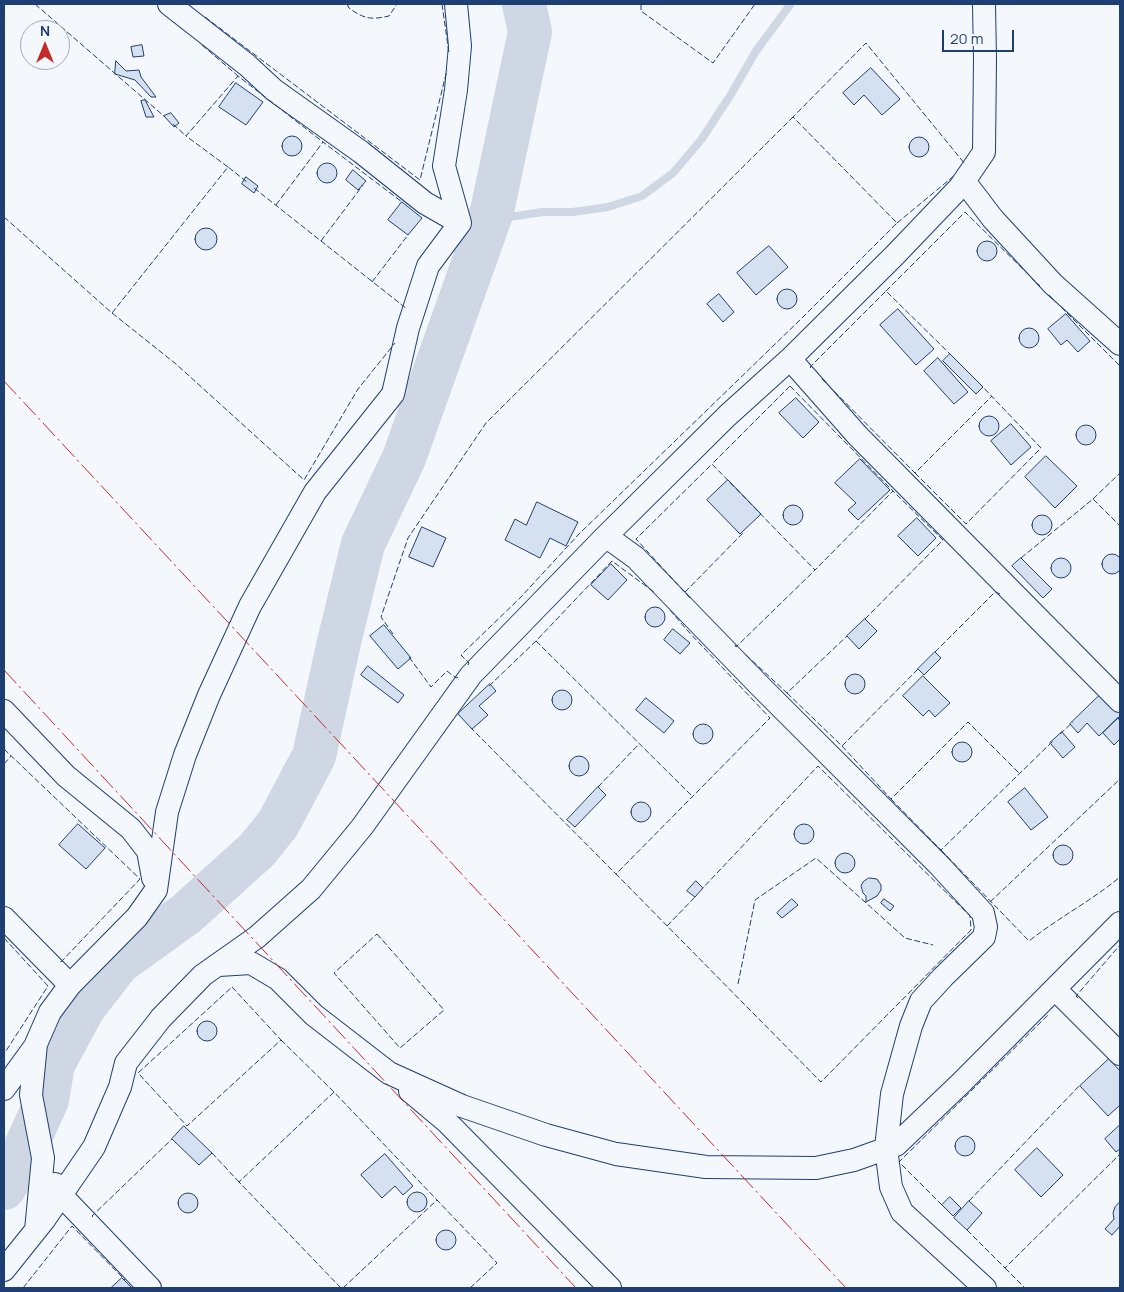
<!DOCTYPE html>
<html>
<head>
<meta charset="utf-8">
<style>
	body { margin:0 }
	#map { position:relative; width:1124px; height:1292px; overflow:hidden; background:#f4f7fb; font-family:Manrope,sans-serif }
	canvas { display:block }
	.frame { position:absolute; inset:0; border:5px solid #1d3f73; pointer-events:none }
	.north { position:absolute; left:20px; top:20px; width:50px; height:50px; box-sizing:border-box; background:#f4f7fb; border:1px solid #9eadc5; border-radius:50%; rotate:0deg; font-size:14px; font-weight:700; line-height:20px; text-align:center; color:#1d3f73 }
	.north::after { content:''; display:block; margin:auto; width:18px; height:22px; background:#c62828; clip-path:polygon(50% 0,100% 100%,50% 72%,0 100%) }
	.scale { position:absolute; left:942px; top:30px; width:72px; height:22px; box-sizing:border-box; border:2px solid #1d3f73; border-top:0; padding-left:6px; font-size:15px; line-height:18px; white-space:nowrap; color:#1d3f73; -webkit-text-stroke:4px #f4f7fb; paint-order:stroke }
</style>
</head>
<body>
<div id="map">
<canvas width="1124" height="1292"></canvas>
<div class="frame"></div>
<div class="north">N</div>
<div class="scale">20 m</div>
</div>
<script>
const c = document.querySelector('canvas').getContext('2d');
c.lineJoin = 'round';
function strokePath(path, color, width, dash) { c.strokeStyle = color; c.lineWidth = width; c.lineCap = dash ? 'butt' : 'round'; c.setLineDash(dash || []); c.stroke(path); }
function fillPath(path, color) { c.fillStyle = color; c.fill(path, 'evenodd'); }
strokePath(new Path2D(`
	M489,220L543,212H573L608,207L642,196L673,173L701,140L730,96L756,51L790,5`), '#cfd7e4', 8);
strokePath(new Path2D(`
	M4,1188L18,1164L47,1100L53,1064L84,1007L118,963L186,914L257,850L278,824L314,756L339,642L363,544L404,458L492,211L530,32L524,4`), '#cfd7e4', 44);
const building = new Path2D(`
	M142,45L144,56L133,57L131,47Z
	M116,61L126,71L139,70L141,77L156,97H151L135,80L115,74Z
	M871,68L900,99L882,115L864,95L854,105L843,93Z
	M236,83L263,102L246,125L219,107Z
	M145,100L154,117H146L141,101Z
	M171,113L179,123L174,127L164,116Z
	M282 146a10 10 0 1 1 20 0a10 10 0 1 1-20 0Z
	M909 147a10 10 0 1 1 20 0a10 10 0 1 1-20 0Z
	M317 173a10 10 0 1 1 20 0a10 10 0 1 1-20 0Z
	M353,170L366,181L358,190L346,180Z
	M246,177L258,186L254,193L242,184Z
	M402,202L422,218L408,235L388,220Z
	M195 239a11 11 0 1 1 22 0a11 11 0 1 1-22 0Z
	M977 251a10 10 0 1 1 20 0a10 10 0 1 1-20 0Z
	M769,246L788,267L756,295L737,273Z
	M777 299a10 10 0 1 1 20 0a10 10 0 1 1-20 0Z
	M719,294L734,312L723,322L707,304Z
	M898,309L934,349L916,365L880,325Z
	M1066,314L1090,341L1078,352L1067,340L1061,345L1048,329Z
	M1019 338a10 10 0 1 1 20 0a10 10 0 1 1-20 0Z
	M950,354L983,387L976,394L943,361Z
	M938,358L968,392L954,404L924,371Z
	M796,398L819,422L803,438L779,413Z
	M979 426a10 10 0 1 1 20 0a10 10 0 1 1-20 0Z
	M1011,424L1031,447L1011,465L991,441Z
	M1076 435a10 10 0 1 1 20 0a10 10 0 1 1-20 0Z
	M1046,456L1077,486L1055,508L1025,477Z
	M860,459L890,490L858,520L848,510L856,503L835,483Z
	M728,480L761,514L740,534L707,500Z
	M537,502L578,522L566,546L550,538L540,558L505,540L515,519L526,525Z
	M783 515a10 10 0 1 1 20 0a10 10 0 1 1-20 0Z
	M1032 525a10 10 0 1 1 20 0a10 10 0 1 1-20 0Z
	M917,518L936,538L918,556L898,536Z
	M422,527L446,538L433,567L409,557Z
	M1102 564a10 10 0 1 1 20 0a10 10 0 1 1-20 0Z
	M1021,558L1052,589L1043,598L1012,566Z
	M1051 568a10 10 0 1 1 20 0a10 10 0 1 1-20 0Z
	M611,564L627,580L608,600L591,585Z
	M645 617a10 10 0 1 1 20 0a10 10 0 1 1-20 0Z
	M865,619L877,631L859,649L847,636Z
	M384,625L411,658L398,669L370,636Z
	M673,629L690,643L680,654L664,640Z
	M935,652L941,658L924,675L918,669Z
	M368,666L404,695L398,703L361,675Z
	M845 684a10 10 0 1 1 20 0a10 10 0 1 1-20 0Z
	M923,676L950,703L935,717L929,710L923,716L903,696Z
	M490,684L496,691L479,706L488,715L472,729L458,714Z
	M552 700a10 10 0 1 1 20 0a10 10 0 1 1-20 0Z
	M1101,694L1120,713V716L1099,736L1087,723L1078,733L1070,724Z
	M646,698L674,721L664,733L636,710Z
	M1118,718L1120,721V739L1114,745L1103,733Z
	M693 734a10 10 0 1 1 20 0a10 10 0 1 1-20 0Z
	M1062,732L1075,747L1063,758L1050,743Z
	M952 752a10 10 0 1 1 20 0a10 10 0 1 1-20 0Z
	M569 766a10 10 0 1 1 20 0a10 10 0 1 1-20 0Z
	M598,787L606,795L575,827L567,820Z
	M1025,788L1048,817L1031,830L1008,802Z
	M631 812a10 10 0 1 1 20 0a10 10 0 1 1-20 0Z
	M78,824L105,848L86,869L59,845Z
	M794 834a10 10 0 1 1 20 0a10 10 0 1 1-20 0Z
	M1053 855a10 10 0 1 1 20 0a10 10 0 1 1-20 0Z
	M835 863a10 10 0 1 1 20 0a10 10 0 1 1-20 0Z
	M869,878L877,879L881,885V890L877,896L866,902V896L863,893L861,886L863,882Z
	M696,881L703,888L695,897L687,891Z
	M792,899L798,905L782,918L777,913Z
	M884,899L894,906L890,911L881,903Z
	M197 1031a10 10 0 1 1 20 0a10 10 0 1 1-20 0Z
	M1109,1059L1120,1071V1105L1108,1116L1080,1086Z
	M1120,1125V1149L1116,1152L1105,1139Z
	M184,1126L212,1153L199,1165L172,1139Z
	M955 1146a10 10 0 1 1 20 0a10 10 0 1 1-20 0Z
	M1037,1148L1063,1175L1041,1197L1015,1170Z
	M385,1154L413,1186L403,1195L395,1186L382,1198L361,1175Z
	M407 1202a10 10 0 1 1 20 0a10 10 0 1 1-20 0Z
	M178 1203a10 10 0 1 1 20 0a10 10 0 1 1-20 0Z
	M950,1197L961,1208L953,1216L942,1205Z
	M969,1201L982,1213L967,1230L954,1218Z
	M1120,1202V1226L1112,1235L1105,1229L1114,1219L1113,1213L1115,1207Z
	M436 1240a10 10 0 1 1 20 0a10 10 0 1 1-20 0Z
	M122,1278L132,1288H111Z`);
fillPath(building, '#d5e0f0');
strokePath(building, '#1d3f73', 1);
const minor = new Path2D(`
	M456,4L460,46L456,90L444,166L460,223
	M964,181L993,219L1053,284L1120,344
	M790,359L857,435L1120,701
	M604,538L614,542L636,558L760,686L939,865L983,913L986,927L984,937L943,977L921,1001L911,1026L892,1094L886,1148L891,1187L902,1212L985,1288
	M4,711L66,776L131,829L148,851L153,878
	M4,918L70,985
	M219,965L251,963L278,979L314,1015L389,1073L462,1106L546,1135L616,1154L706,1167L816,1168L854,1160L896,1145L960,1084L1120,923
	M1055,989L1120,1054
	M4,1089L36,1045
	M410,1091L447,1122L610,1288
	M55,1184L61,1195L150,1288
	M36,1230L43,1158L31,1095L36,1044L50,1012L70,985L137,917L156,890L167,812L185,755L209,695L250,606L315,492L393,394L408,328L428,266L460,223L425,203L361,152L274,90L247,65L169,4
	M4,1270L44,1220L94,1147L120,1087L126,1063L161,1018L203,975L257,937L311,889L362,827L471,675L604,538L727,416L790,359L894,256L960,187L984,152L985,59L984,4`);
strokePath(minor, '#1d3f73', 24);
strokePath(minor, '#f4f7fb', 22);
strokePath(new Path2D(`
	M35,4L165,117
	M347,4L349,8C364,19 371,20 389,16L397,4
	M442,4L449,53
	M641,4V11L713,63L755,4
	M205,17L420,180L447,70
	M202,45L238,76
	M173,124L186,136
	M228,167L186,136L238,76L323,142
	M254,188L407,309
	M276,205L323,142L402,202
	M4,217L112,313L176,364L304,480L358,389L395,343
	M897,223L955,175
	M321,241L363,185
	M372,282L408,235
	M886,291L965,212L1040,286
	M1049,295L1120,366
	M112,313L228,167L247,182
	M811,368L810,367L886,291L951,355
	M822,379L915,473L992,396
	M790,386L893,491L815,570L712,464Z
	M915,473L966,524L1041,448L981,385
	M1093,499L1120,473
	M1021,558L1093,499L1120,526
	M685,592L744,532
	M690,598L636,539L712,464
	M670,610L686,629L770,718L616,874L821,1082L971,930L970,916L818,766L701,890
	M865,619L943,540L893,491
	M393,634L381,617L408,538L486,423L793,117
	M536,641L692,796
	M735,645L736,647L815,570
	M935,652L995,592L1000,594
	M746,655L787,693L847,636
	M409,657L431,687L447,671L456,678L458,677
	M468,665L469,663L461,655L520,598L579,534L801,319L897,223L793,117L866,43L965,164
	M1120,678V681
	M489,686L536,641L612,561L654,592
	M787,693L842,746L918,669
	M470,727L616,874
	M1060,734L1073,722
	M842,746L891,799L968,722L1019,773
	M4,749L140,879L61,962L59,960
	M4,764L11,756
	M598,787L639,744
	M891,799L941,850L1053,741
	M941,850L1029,941C1058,918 1091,901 1120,877
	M990,902L1120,779
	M667,926L696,896
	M377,934L444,1010L400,1048L334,973Z
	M4,938L48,986L4,1054
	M738,984L755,900L816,858L905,938L933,945
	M232,987L281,1040L187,1126L138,1073Z
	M1078,998L1076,996L1120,945
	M281,1040L334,1092
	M212,1153L239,1182
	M969,1201L1081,1084
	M942,1205L899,1162L1048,1015
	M93,1217L92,1216L172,1139
	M967,1230L1005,1268L1120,1154
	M1005,1268L1025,1288
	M23,1288L72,1226L125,1280
	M341,1288L239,1182L334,1092L437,1200
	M343,1288L437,1200L497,1263L470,1288`), '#1d3f73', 1, [6, 2.5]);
strokePath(new Path2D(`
	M4,381L846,1288
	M4,670L576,1288`), '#c62828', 1, [18, 4, 2.5, 4]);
</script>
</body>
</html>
